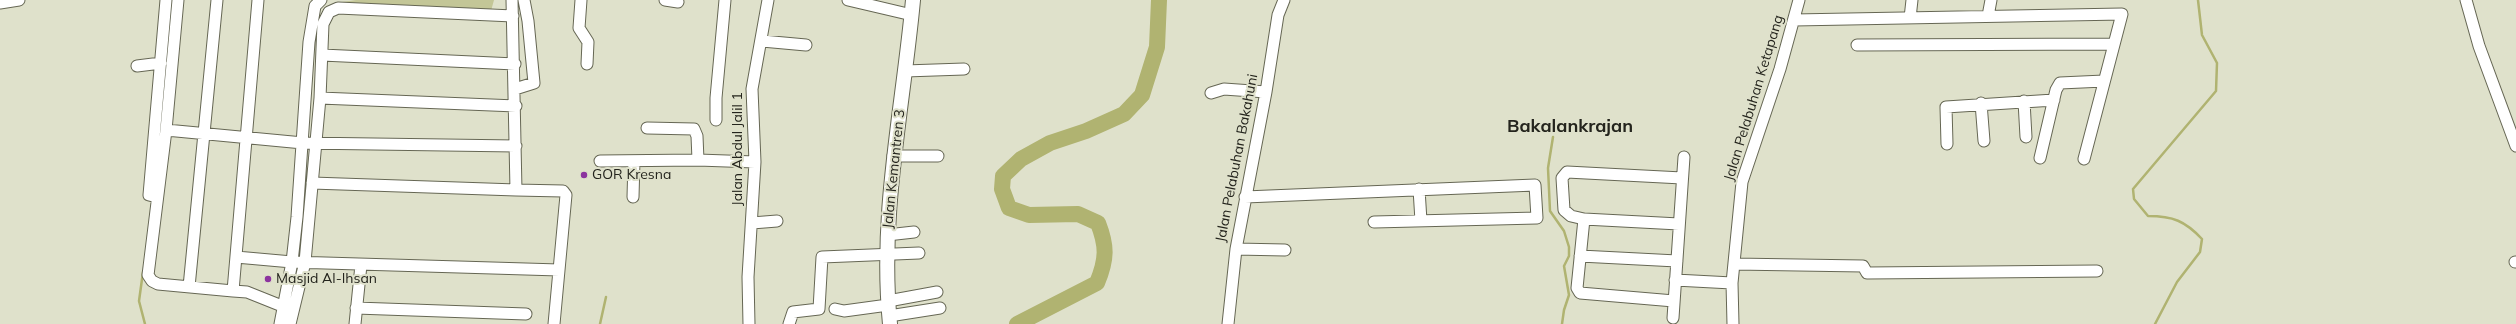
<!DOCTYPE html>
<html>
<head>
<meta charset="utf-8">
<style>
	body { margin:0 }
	canvas { display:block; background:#dfe1cb }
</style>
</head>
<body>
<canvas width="2516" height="324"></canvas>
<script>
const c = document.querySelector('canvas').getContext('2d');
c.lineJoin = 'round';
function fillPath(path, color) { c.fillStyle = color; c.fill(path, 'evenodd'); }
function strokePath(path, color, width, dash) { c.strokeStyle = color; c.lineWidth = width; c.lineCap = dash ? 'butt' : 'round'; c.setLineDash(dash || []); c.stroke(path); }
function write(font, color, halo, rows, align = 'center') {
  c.font = font + ' Mulish,sans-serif'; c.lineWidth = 4; c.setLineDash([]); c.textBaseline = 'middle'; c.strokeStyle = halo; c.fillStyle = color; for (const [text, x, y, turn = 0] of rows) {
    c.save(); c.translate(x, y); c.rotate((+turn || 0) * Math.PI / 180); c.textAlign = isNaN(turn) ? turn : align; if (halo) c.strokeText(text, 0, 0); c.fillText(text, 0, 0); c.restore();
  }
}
fillPath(new Path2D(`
	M356,0H494L491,11L343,4L342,2Z`), '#c3c697');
strokePath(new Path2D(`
	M171,12L172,0
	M165,72L168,49
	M1553,137L1548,168L1550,211L1564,231L1569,247V256L1564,266L1569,295L1564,310L1562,324
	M143,272L139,301L145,324
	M600,324L606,297
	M2155,324L2177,282L2200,252L2202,239C2185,221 2173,216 2148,216L2134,199L2133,189L2216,91L2217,63L2202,35L2198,0`), '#b0b371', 2.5);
strokePath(new Path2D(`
	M1017,324L1097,283C1107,259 1107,246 1098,223L1078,214L1029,215L1009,208L1002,189L1003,176L1021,159L1050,143L1086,131L1124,114L1142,95L1157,47L1159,0`), '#b0b371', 16);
const minor = new Path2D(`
	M178,0L166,130L148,275L152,281L158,284L233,291
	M258,0L233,291L247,292L282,306
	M581,0L579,28L588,42L587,64
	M665,0L678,2
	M848,0L912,15
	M2466,0L2479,46L2516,146
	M0,3L19,0
	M1988,16L1991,0
	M1910,18L1912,0
	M1794,20L2122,14L2084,159
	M762,41L806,45
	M1857,45L2113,44
	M322,55L515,64
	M137,66L161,63
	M905,71L964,69
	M515,89L534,83L528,21L524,0
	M1211,93L1224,89L1266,92
	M320,98L516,106
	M2024,101L2026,137
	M1981,103L1984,141
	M716,120V98L725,0
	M647,128L694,129L697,136L698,160
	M166,130L303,143L516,146
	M1947,144L1946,107L2054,100
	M893,156H938
	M2040,158L2056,90L2060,83L2104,81
	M600,161L698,160L755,162
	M312,183L516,190L512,0
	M1419,189L1421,221
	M516,190L563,191L566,195L554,324
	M157,197L149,195L166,0
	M633,197L634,161
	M1245,197L1535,185L1537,218L1374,222
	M1584,219L1679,224
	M752,223L777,221
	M887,235L914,232
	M1236,249L1285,250
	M1580,256L1677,261
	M236,257L292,262L559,270
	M2515,262H2516
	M1734,264L1863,266L1867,273L2097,271
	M1675,280L1732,283
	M189,287L217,0
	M888,301L937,292
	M1674,301L1580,293L1577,288L1584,219L1571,216L1564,210L1562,178L1567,172L1682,178
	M356,308L526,314
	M835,309L844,311L888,305
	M889,316L940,308
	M1673,318L1684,157
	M280,324L292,262L297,217L309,42L315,6L321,0
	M290,324L305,262L320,98L323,24L329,12L338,8L513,16
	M355,324L361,265
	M749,324L748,277L755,162L752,89L768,0
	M789,324L793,312L819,309L822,257L919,253
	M1228,324L1236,249L1266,92L1278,15L1284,0
	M1733,324L1732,283L1742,182L1780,69L1799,0`);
const tertiary = new Path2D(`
	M890,324C879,214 903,109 913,0`);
strokePath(minor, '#666754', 13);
strokePath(tertiary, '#666754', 16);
strokePath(minor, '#fff', 11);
strokePath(tertiary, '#fff', 14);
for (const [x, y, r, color] of [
	[584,175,4,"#8c339f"],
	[268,279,4,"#8c339f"]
]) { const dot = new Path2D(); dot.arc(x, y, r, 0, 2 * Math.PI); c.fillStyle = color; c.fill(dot); strokePath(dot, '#dfe1cb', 1.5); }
write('14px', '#24241d', '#dfe1cb', [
	["Jalan Pelabuhan Ketapang",1754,98,-73],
	["Jalan Abdul Jalil 1",738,149,-90],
	["Jalan Pelabuhan Bakahuni",1237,158,-79],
	["Jalan Kemantren 3",894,169,-84]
]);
write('14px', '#24241d', '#dfe1cb', [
	["GOR Kresna",592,175],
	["Masjid Al-Ihsan",276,279]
], 'left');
write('bold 18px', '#24241d', '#dfe1cb', [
	["Bakalankrajan",1570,127]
]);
</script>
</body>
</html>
